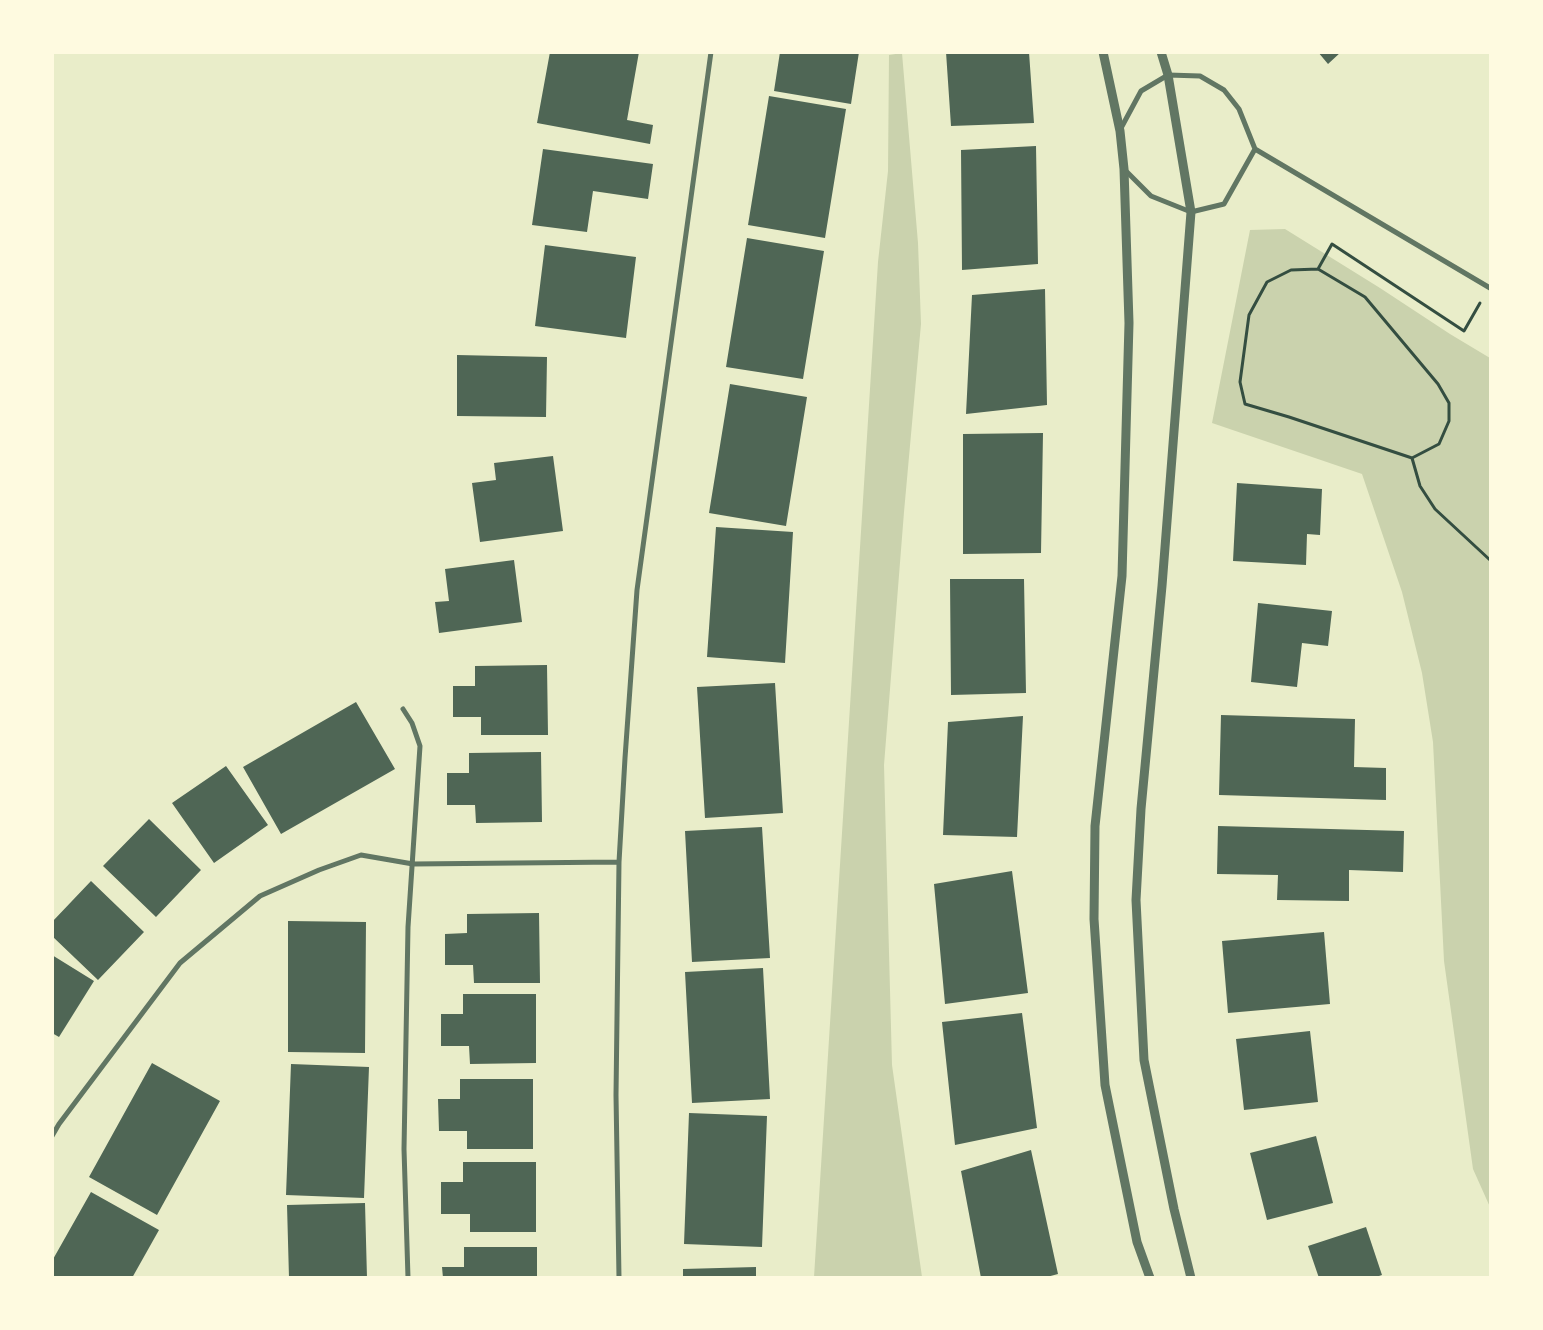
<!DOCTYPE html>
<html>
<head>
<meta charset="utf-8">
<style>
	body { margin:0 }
	#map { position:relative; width:1543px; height:1330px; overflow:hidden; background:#e9edc9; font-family:Lora,serif }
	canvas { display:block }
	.frame { position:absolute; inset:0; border:54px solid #fefae0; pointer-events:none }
</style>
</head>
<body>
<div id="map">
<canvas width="1543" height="1330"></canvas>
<div class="frame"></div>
</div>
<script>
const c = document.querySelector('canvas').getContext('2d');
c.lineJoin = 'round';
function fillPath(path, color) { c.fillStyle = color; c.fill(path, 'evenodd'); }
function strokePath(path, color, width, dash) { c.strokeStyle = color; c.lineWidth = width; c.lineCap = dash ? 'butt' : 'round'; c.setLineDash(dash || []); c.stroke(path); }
fillPath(new Path2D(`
	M902,53L918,243L921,324L904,512L884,765L892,1065L922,1277H814L878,262L888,171L889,55Z
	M1285,229L1380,288L1450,334L1490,358V1207L1473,1169L1444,961L1433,742L1422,673L1402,592L1362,474L1212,423L1250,230Z`), '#cad2ad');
fillPath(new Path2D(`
	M550,52H639L627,120L653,125L650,144L537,123Z
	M780,52H859L851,104L774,91Z
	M946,52H1029L1034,123L951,126Z
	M1318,52H1341L1328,64Z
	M769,96L846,109L825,238L748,225Z
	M1036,146L1038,264L962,270L961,150Z
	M543,149L653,164L648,199L593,191L587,232L532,225Z
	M747,238L824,251L803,379L726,367Z
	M545,245L636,257L626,338L535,326Z
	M1045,289L1047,405L966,414L972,295Z
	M457,355L547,357L546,417L457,416Z
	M730,384L807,397L786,526L709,513Z
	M1043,433L1041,553L963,554V434Z
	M553,456L563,531L480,542L472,483L496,480L494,463Z
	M1237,483L1322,489L1320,535L1307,534L1306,565L1233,561Z
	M716,527L793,532L785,663L707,657Z
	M514,560L522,622L439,633L435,602L449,601L445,569Z
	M950,579H1024L1026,693L951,695Z
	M1258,603L1332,611L1328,646L1302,643L1297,687L1251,682Z
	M547,665L548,735H481V717H453V686H475V666Z
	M775,683L783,813L705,818L697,687Z
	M356,702L395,769L281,834L243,767Z
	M1221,715L1355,719L1354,767L1386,768V800L1219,795Z
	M1023,716L1017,837L943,835L948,722Z
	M541,752L542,822L476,823L475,805H447V773H469V753Z
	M226,766L268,825L214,863L172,803Z
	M149,819L201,870L156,917L103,866Z
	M1218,826L1404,831L1403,872L1349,870V901L1277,900L1278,875L1217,874Z
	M762,827L770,958L692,962L685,831Z
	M1012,871L1028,993L945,1004L934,884Z
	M91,881L144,932L98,980L52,936V922Z
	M539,913L540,983H474L473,965H445V934L467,933V914Z
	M288,921L366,922L365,1053L288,1052Z
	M1324,932L1330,1004L1228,1013L1222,941Z
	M52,955L94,981L59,1037L52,1033Z
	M763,968L770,1099L692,1103L685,972Z
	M463,994H536V1063L470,1064L469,1046H441V1014H463Z
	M1022,1013L1037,1128L955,1145L942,1022Z
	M1310,1031L1318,1102L1244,1110L1236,1039Z
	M152,1063L220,1101L157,1215L89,1177Z
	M291,1064L369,1067L364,1198L286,1195Z
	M460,1079H533V1149H467V1131H439L438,1099H460Z
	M689,1113L767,1116L762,1247L684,1244Z
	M1316,1136L1333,1203L1267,1220L1250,1153Z
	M1031,1150L1058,1274L1043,1278H981L961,1171Z
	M463,1162H536V1232H470V1214H441V1182H463Z
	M91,1192L159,1230L132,1278H52V1261Z
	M365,1203L367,1278H289L287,1205Z
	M1366,1227L1382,1275L1373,1278H1319L1308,1246Z
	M464,1247H537V1278H443L442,1267H464Z
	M756,1267V1278H683V1269Z`), '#4f6655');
strokePath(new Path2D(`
	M1318,269L1365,297L1438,384L1449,403V421L1439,444L1412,458L1289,417L1245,404L1240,382L1249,315L1267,282L1291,270Z
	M1318,269L1332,244L1464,331L1480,303
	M1412,458L1420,486L1435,509L1490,560`), '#344e41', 3);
strokePath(new Path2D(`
	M1120,130L1141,91L1168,75L1200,76L1224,90L1239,109L1255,149L1224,204L1191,212L1151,196L1124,169
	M1255,149L1490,288
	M403,709L412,723L420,746L408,927L404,1149L408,1278
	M52,1136L59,1124L180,963L260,896L319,870L361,855L413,864L619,862
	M619,1278L616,1095L619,862L625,758L637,590L711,52`), '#617663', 5);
strokePath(new Path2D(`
	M1103,52L1120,131L1124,169L1129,323L1122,576L1095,826L1094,919L1105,1085L1137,1242L1150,1278
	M1161,52L1168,75L1191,212L1162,586L1141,809L1136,900L1144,1060L1174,1209L1191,1278`), '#617663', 9);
</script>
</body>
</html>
